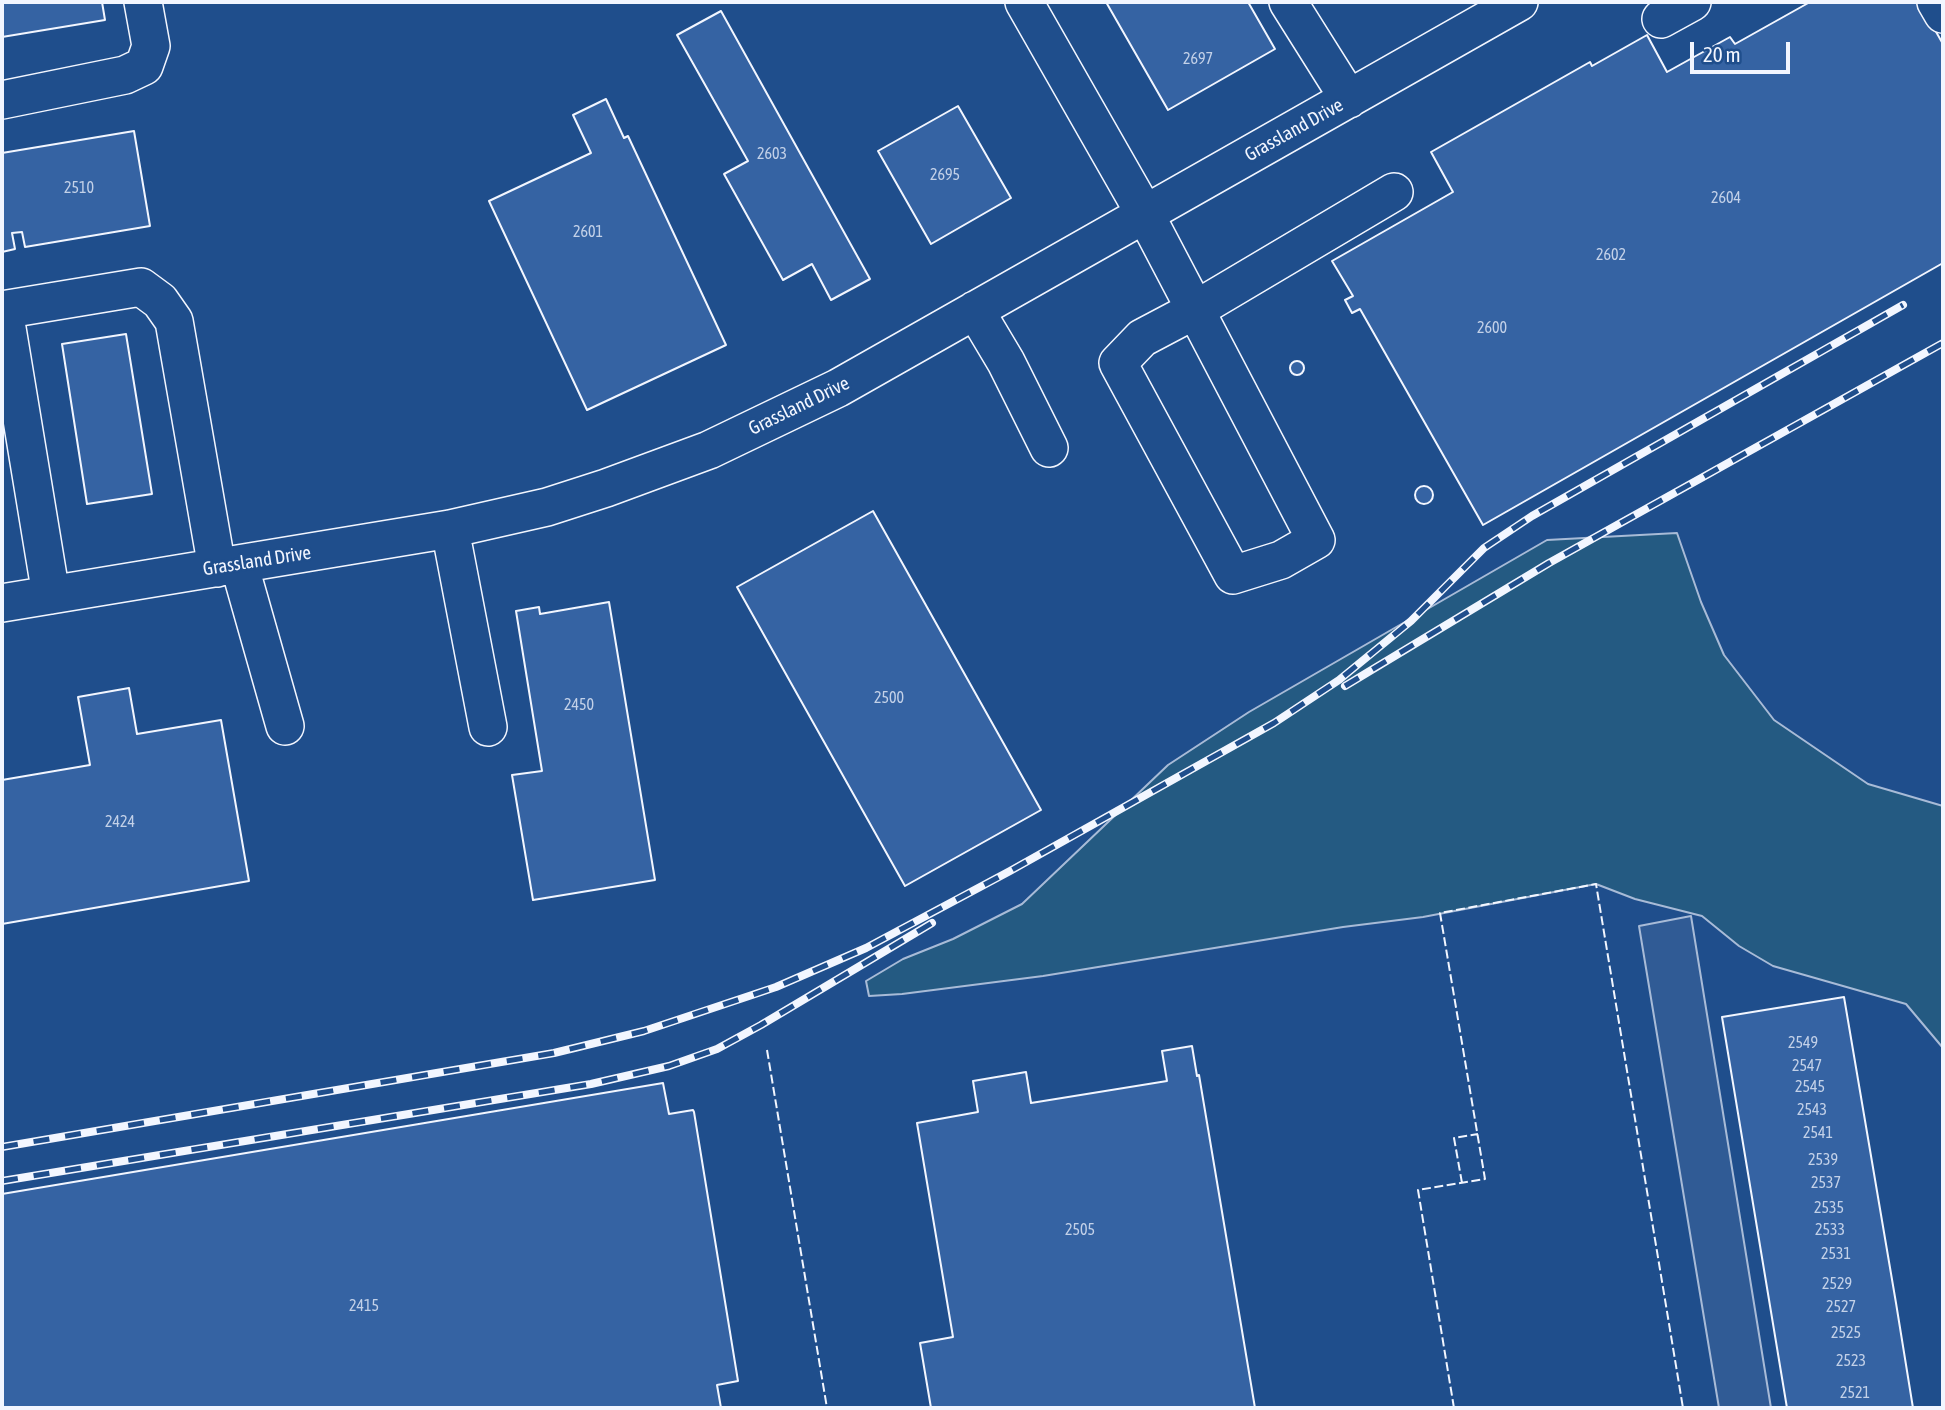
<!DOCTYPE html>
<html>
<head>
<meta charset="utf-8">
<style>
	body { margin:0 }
	#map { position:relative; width:1945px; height:1410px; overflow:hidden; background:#1f4e8c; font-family:"Asap Condensed",sans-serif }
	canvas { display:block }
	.frame { position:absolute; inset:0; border:4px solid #f2f6ff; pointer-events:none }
	.scale { position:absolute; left:1690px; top:42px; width:100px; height:32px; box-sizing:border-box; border:4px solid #f2f6ff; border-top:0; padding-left:9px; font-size:21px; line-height:24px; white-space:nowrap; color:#f2f6ff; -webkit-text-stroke:5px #1f4e8c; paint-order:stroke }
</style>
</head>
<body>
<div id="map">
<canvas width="1945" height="1410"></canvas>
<div class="frame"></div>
<div class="scale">20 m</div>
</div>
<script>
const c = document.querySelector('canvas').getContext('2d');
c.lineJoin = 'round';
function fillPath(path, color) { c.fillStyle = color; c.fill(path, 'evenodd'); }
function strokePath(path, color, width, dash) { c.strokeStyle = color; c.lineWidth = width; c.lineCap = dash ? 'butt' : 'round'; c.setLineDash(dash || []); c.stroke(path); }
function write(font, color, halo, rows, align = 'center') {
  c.font = font + ' "Asap Condensed",sans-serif'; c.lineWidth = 5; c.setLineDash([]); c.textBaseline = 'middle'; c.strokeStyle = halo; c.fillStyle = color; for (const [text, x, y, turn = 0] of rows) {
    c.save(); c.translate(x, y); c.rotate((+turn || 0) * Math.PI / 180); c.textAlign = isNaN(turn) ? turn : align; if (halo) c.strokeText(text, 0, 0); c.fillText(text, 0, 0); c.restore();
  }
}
const green = new Path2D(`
	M1677,533L1701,602L1724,655L1774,720L1868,784L1943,806V1048L1906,1004L1773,966L1739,946L1702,916L1635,899L1596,884L1423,917L1343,927L1043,976L902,994L869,996L866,981L903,959L953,939L1022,904L1168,765L1249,712L1547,540Z`);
fillPath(green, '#245a82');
strokePath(green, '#a8bbd7', 2);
const parking = new Path2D(`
	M1691,916L1771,1408H1719L1639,926Z`);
fillPath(parking, '#305b95');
strokePath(parking, '#a8bbd7', 2);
const building = new Path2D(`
	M2,2H102L105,20L2,37Z
	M1106,2H1248L1275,49L1168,110Z
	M1810,2H1919L1943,44V263L1483,525L1360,309L1352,313L1345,300L1353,296L1332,261L1453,192L1431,152L1590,62L1592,66L1647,35L1667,72L1730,37L1735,44Z
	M721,11L870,279L831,300L812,264L783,280L724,174L748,161L677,35Z
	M606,99L624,138L628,136L726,345L587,410L489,201L591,153L573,115Z
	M958,106L1011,198L931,244L878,151Z
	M134,131L150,226L25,247L22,232L12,233L15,249L2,252V153Z
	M126,334L152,494L87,504L62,344Z
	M1290 368a7 7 0 1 1 14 0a7 7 0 1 1-14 0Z
	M1415 495a9 9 0 1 1 18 0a9 9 0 1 1-18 0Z
	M873,511L1041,810L905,886L737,587Z
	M609,602L655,880L533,900L512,775L542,771L516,611L539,607L540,614Z
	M129,688L137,734L221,720L249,881L2,924V780L90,765L78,697Z
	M1844,997L1896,1303L1913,1408H1787L1722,1017Z
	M1192,1046L1197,1076L1199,1075L1255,1408H931L920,1343L953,1337L917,1123L978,1112L973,1081L1026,1072L1031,1103L1167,1081L1162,1051Z
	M663,1083L669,1114L693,1110L694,1112L738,1381L717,1385L721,1408H2V1194Z`);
fillPath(building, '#3563a3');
strokePath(building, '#f2f6ff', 2);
const minor = new Path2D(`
	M1024,2L1145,214L1316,540L1281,560L1233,575L1118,363L1142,338L1195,310L1394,192
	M1288,2L1349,99
	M1936,2L1943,14
	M1661,19L1692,2
	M2,100L125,75L144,66L151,46L143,2
	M2,310L141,287L160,301L174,321L217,568
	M4,310L51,595
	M975,310L1006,362L1049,448
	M450,529L488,727
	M239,564L285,726
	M2,603L450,529L547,507L606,488L709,450L838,388L1519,2`);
strokePath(minor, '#f2f6ff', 40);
strokePath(minor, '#1f4e8c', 37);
const rail = new Path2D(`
	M1345,686L1549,563L1943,343
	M2,1147L554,1053L644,1031L776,987L866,948L1010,871L1274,723L1339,680L1411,621L1484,548L1532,516L1903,305
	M2,1181L591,1084L669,1066L717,1049L761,1025L932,923`);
strokePath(rail, '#f2f6ff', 8);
strokePath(rail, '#1f4e8c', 5, [16]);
strokePath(new Path2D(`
	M767,1050L827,1408
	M1462,1183L1454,1138L1478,1134
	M1454,1408L1418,1190L1485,1179L1440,913L1596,884L1683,1408`), '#f2f6ff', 2, [9, 3.5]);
write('16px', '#c3d1e8', null, [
	["2697",1198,59],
	["2603",772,154],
	["2695",945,175],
	["2510",79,188],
	["2604",1726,198],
	["2601",588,232],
	["2602",1611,255],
	["2600",1492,328],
	["2500",889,698],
	["2450",579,705],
	["2424",120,822],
	["2549",1803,1043],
	["2547",1807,1066],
	["2545",1810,1087],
	["2543",1812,1110],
	["2541",1818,1133],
	["2539",1823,1160],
	["2537",1826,1183],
	["2535",1829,1208],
	["2505",1080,1230],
	["2533",1830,1230],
	["2531",1836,1254],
	["2529",1837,1284],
	["2415",364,1306],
	["2527",1841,1307],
	["2525",1846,1333],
	["2523",1851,1361],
	["2521",1855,1393]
]);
write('19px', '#f2f6ff', '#1f4e8c', [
	["Grassland Drive",1294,130,-29],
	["Grassland Drive",799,406,-26],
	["Grassland Drive",257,561,-9]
]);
</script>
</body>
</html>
